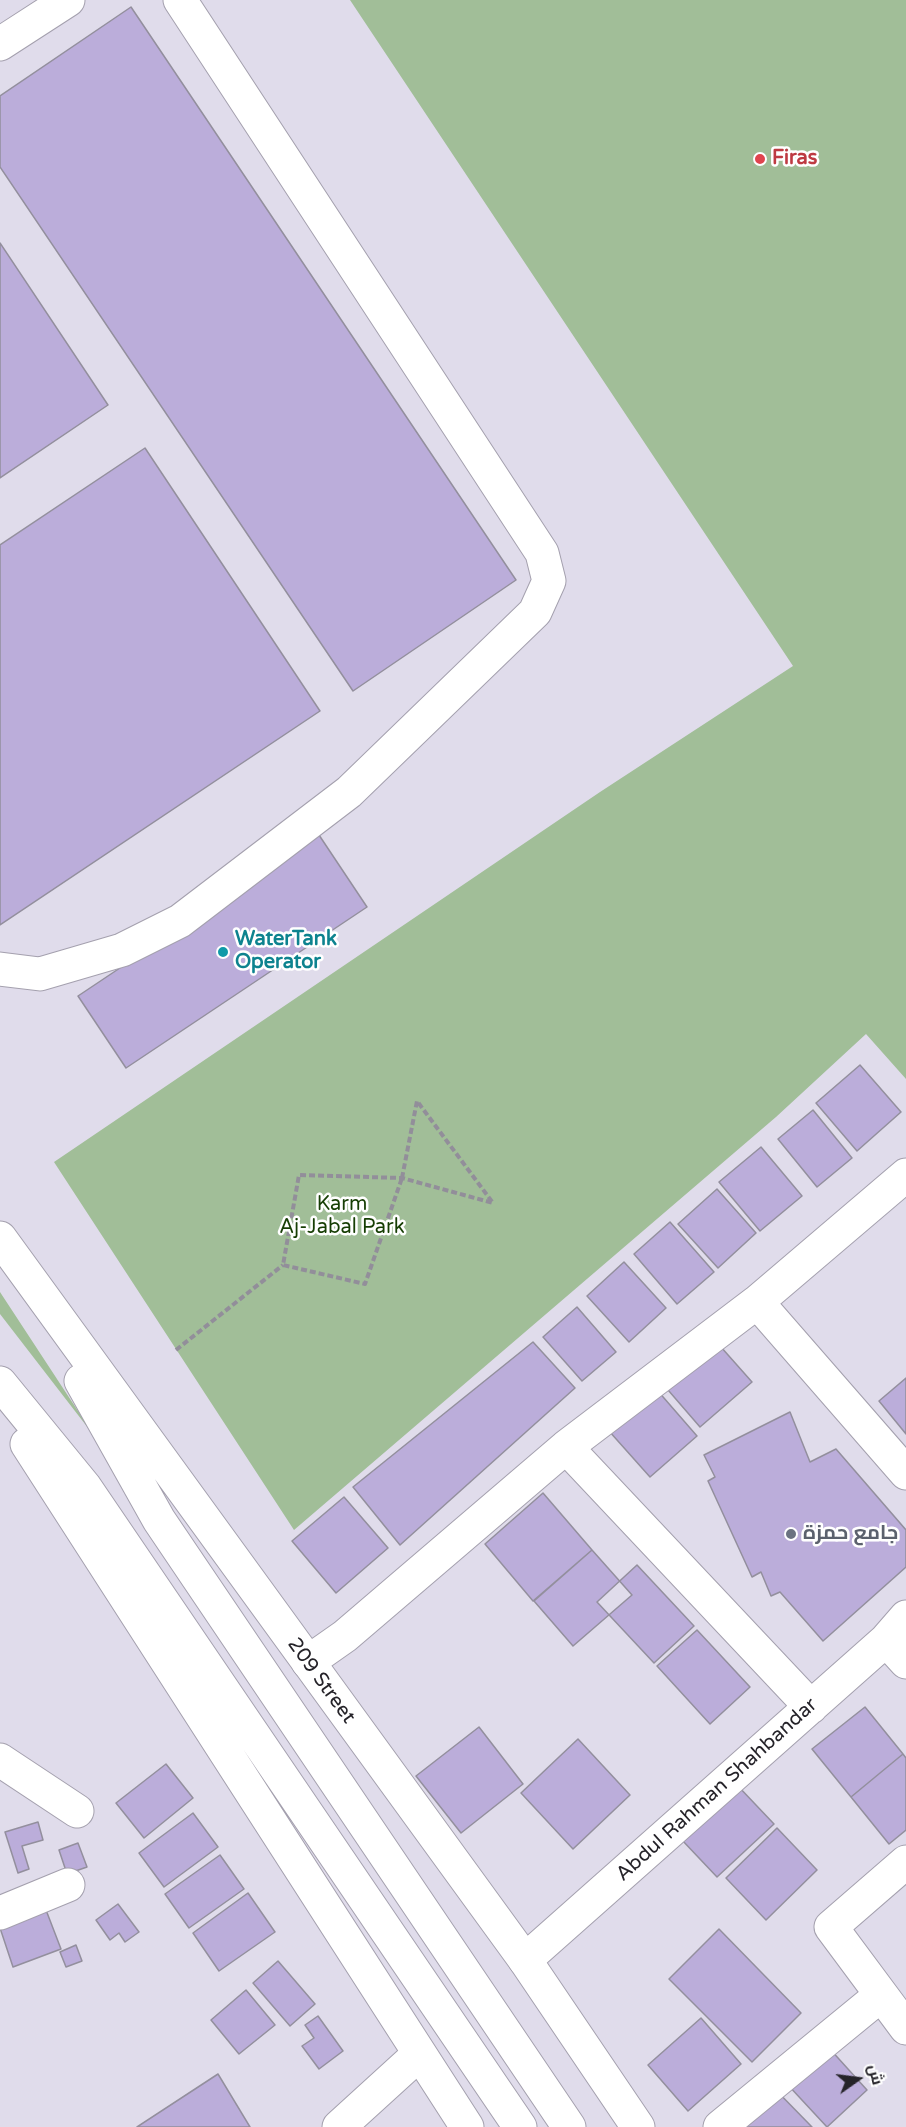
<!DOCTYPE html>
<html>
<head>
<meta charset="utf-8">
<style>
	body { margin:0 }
	#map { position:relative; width:906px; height:2127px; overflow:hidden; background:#e0dceb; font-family:"Varela Round",Cairo,sans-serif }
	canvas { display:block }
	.north { position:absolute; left:828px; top:2049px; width:60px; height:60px; -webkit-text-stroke:4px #fff; paint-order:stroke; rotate:76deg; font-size:16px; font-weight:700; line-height:24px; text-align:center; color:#252329 }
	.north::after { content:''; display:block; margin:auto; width:21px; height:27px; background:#252329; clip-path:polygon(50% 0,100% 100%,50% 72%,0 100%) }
</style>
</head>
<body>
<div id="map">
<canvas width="906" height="2127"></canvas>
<div class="north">ش</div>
</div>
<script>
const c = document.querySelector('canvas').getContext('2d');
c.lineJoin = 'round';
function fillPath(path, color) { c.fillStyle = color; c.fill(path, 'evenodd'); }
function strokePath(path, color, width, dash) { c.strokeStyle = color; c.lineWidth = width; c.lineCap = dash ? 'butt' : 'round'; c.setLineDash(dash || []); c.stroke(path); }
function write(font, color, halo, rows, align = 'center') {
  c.font = font + ' "Varela Round",Cairo,sans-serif'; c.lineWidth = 5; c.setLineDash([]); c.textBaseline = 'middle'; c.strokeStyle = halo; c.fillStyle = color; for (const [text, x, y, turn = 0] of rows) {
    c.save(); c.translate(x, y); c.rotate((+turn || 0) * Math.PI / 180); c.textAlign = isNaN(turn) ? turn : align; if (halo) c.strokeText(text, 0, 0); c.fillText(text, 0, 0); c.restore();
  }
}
fillPath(new Path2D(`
	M350,0H906V1079L866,1034L776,1117L294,1530L54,1162L600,792L793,666Z
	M0,1292L95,1437L0,1314Z`), '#a1be98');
const building = new Path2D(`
	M131,7L516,580L353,691L0,167V96Z
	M0,243L108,405L0,478Z
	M145,448L320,711L0,925V545Z
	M319,835L367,907L126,1068L78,996Z
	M860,1065L901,1112L857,1151L816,1103Z
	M813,1110L852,1158L817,1187L778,1139Z
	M761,1147L802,1196L760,1231L719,1182Z
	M717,1189L756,1233L718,1268L678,1224Z
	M670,1222L714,1272L677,1304L634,1254Z
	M624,1262L666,1308L629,1342L587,1296Z
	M577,1307L616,1352L582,1381L543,1337Z
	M713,1338L752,1382L700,1427L662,1383Z
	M533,1342L575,1388L400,1545L353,1487Z
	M906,1378V1434L879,1401Z
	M657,1390L697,1436L650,1477L609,1431Z
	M790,1412L810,1462L836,1449L906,1530V1567L823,1641L780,1592L771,1596L761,1572L752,1577L708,1481L715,1477L704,1455Z
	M543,1493L592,1550L533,1601L485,1544Z
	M344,1497L388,1548L336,1593L292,1541Z
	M592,1550L632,1595L573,1646L534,1601Z
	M637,1565L694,1626L654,1663L597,1602Z
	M697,1630L750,1687L710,1724L657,1666Z
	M865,1707L903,1754L851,1797L812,1749Z
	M479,1727L523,1784L461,1833L416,1776Z
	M578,1739L630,1795L573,1849L521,1793Z
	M903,1754L906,1758V1830L889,1844L851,1797Z
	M166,1764L193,1798L144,1838L116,1803Z
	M737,1785L774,1824L717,1877L681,1839Z
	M193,1813L218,1847L164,1887L139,1853Z
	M38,1822L43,1840L22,1846L29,1869L18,1873L5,1832Z
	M777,1828L817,1870L766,1920L726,1878Z
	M78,1843L87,1867L67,1874L59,1850Z
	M220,1855L244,1889L189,1928L165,1894Z
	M248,1893L275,1932L219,1971L193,1933Z
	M118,1904L139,1932L125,1942L119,1933L110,1940L96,1920Z
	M46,1910L61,1949L13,1967L0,1928Z
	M719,1929L801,2013L752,2062L669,1979Z
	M76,1945L82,1961L66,1967L60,1952Z
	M278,1961L315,2004L290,2026L253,1983Z
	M246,1990L275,2025L239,2054L211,2020Z
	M318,2016L343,2051L319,2069L302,2046L314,2038L305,2025Z
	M701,2018L741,2064L688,2111L648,2065Z
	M829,2048L867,2090L827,2127L788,2085Z
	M218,2074L250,2127H137Z
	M770,2084L812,2127H726Z`);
fillPath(building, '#bbadda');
strokePath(building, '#938f9d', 1.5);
const minor = new Path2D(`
	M0,44L68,0
	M0,969L40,974L122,950L180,921L349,792L535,612L549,581L542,553L180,0
	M757,1302L906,1473
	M566,1447L811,1707
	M886,1640L906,1662
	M308,1662L345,1636L566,1447L757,1302L906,1175
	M0,1760L77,1811
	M906,1862L831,1927L906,2028
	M0,1913L68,1885
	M525,1960L886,1640L906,1617
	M339,2127L418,2055
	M720,2127L881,1995`);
const major = new Path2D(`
	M0,1238L525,1960L638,2127
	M81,1381L159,1520L569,2127
	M0,1383L85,1487L520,2127
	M27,1444L467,2127`);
strokePath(minor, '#a4a0ae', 35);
strokePath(major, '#a4a0ae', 35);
strokePath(new Path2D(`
	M402,1178L417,1101L493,1203L402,1178L299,1175L283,1265L365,1284L402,1178
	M176,1350L283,1265`), '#928e9a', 4, [6, 3]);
strokePath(minor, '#fff', 33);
strokePath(major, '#fff', 33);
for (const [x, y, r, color] of [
	[760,159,6,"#e0444e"],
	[223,952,6,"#0f9aa8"],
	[791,1534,6,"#6b7280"]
]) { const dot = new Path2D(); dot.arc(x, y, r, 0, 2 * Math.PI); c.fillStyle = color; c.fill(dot); strokePath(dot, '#fff', 2); }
write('bold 20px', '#be3a42', '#fff', [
	["Firas",772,159]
], 'left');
write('bold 20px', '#0d838f', '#fff', [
	["WaterTank",235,940],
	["Operator",235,963]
], 'left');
write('20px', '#163e04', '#fff', [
	["Karm",342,1205],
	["Aj-Jabal Park",342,1228]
]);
write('bold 20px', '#5b616d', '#fff', [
	["جامع حمزة",803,1534]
], 'left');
write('20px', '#252329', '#fff', [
	["209 Street",321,1681,54],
	["Abdul Rahman Shahbandar",717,1790,-42]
]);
</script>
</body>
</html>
